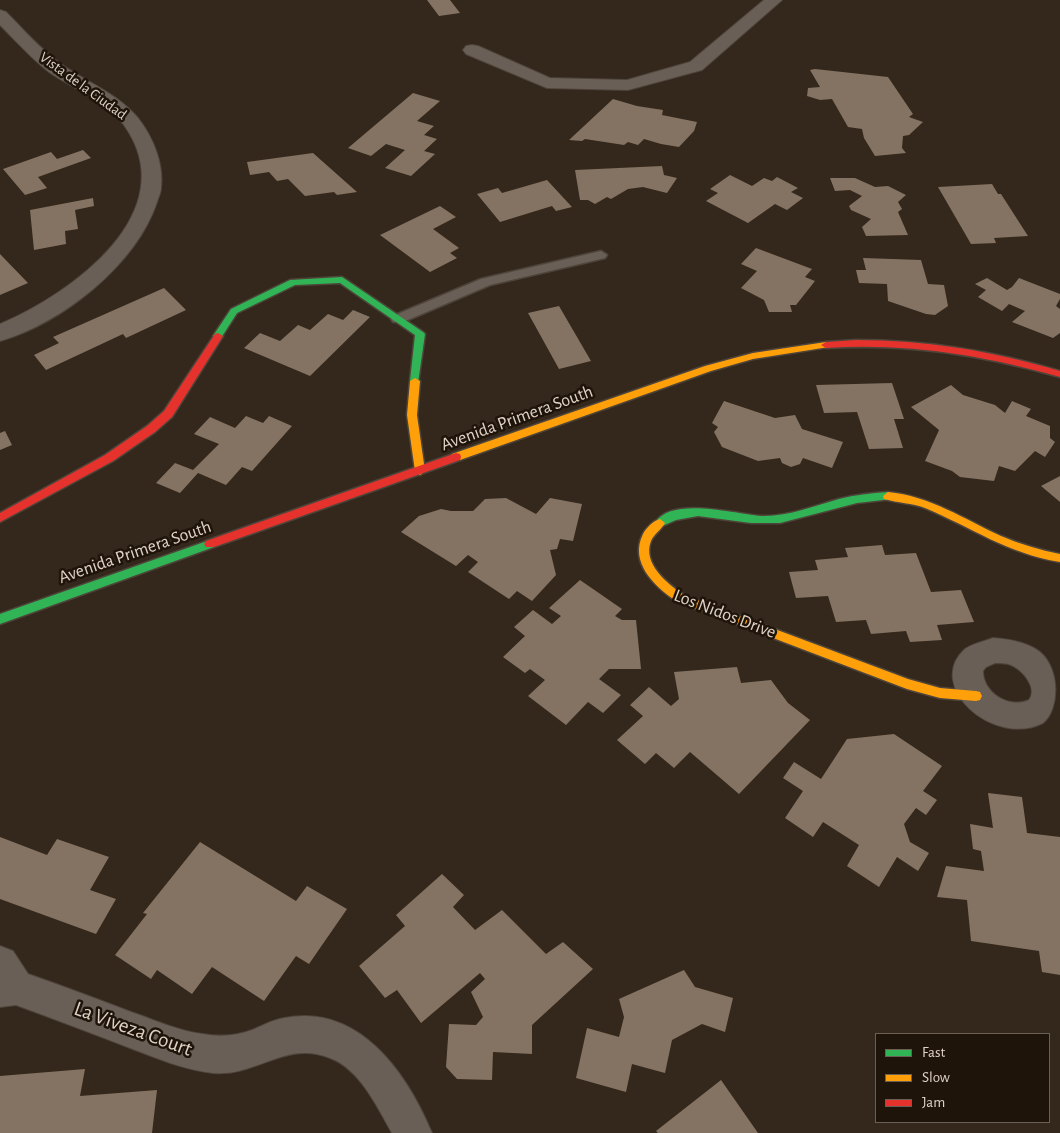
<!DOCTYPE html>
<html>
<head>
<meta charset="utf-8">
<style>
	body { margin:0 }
	#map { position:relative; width:1060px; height:1133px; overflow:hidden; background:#34281c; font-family:"Alegreya Sans",sans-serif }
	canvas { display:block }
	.legend { position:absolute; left:875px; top:1033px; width:175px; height:90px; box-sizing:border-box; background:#1e140a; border:1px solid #6c6054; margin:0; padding:6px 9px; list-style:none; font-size:15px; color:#e0d2c4 }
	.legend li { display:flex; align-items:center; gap:10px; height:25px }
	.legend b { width:25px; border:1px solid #6c6054 }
</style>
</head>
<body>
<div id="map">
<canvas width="1060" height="1133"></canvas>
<ul class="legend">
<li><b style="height:6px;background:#30b455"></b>Fast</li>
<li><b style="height:6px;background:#ff9f0a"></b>Slow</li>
<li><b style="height:6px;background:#e5322d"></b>Jam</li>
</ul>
</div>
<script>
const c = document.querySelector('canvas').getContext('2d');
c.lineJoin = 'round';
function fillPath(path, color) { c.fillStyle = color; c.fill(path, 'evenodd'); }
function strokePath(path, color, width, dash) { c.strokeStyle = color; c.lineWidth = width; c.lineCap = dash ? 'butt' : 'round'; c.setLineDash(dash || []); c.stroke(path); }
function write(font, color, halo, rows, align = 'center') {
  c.font = font + ' "Alegreya Sans",sans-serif'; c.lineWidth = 5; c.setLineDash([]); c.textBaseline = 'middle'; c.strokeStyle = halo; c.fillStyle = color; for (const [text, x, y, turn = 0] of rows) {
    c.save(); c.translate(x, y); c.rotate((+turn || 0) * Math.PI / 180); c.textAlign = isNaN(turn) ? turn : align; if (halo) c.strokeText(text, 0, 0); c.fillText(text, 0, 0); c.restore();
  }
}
fillPath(new Path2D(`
	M427,0H450L460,13L439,16Z
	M815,69L888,77L913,114L909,117L923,122L909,135L903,136L902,148L906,153L875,156L864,138L862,129L848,127L832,99L820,100L807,96L808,88L820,87L810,70Z
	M413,93L440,101L417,121L434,126L424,135L437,139L424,151L435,154L411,176L385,168L405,150L386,144L371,156L348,148Z
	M613,99L637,106L663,110L662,115L697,122L694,131L679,147L661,144L644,139L638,145L628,142L624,145L585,139L582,141L569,140Z
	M83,150L91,158L38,177L47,188L25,195L3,169L51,152L57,159Z
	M313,153L357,192L337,195L334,192L305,196L288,179L277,181L269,172L250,175L247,162Z
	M662,166L664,175L677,178L667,193L643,187L628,189L611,199L607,197L595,204L588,200H580L575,170Z
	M730,175L752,186L764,178L772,181L777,177L798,188L791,192L803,198L787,210L775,204L748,223L706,201L718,193L710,189Z
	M830,178H855L875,187L888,186L906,195L898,202L902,209L898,212L908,235L866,236L862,227L871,219L851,210L849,206L862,196L850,190L835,191Z
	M547,180L572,207L556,211L552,206L500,222L477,194L498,188L502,193Z
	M992,184L998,194H1001L1028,236L994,238L996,243L971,244L938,187Z
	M93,198L94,206L75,210L78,229L65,231L66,244L34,250L30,210Z
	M440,206L456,217L433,229L459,248L450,253L457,258L430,272L380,235Z
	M756,248L812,269L805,277L815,281L796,305H790L792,312H769L764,300L741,288L757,271L741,264Z
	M0,254L28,283L0,295Z
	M863,258L921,260L928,284L944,285L948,306L935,315L926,314L888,301L887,284L859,283L856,270H866Z
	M987,278L1007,290L1012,287L1019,278L1060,294V299L1056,306L1060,309V333L1053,338L1012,322L1025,311L1009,304L1002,311L978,297L986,290L975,284Z
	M164,288L186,310L126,338L123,334L46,370L34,355L59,343L53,337Z
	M559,306L591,361L559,369L528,313Z
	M353,310L370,317L310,376L244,348L260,333L280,341L298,325L310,330L328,314L343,320Z
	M892,383L904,419H894L903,448L869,449L857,412L824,413L816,385Z
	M951,385L963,395L995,405L1005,413L1012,401L1031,409L1026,416L1050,426V438L1055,442L1045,457L1035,451L1015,471L999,466L994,481L960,477L952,471L925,461L939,430L911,407Z
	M724,401L775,418L795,415L802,429L843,442L832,468L803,458L800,464L791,467L782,463L780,458L758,461L722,447L714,432L718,427L712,423Z
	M246,416L263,423L269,416L292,426L252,471L242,467L226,485L198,473L180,493L156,483L175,463L193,470L219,444L194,434L210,417L235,428Z
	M5,431L12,445L0,450V433Z
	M1060,476V502L1041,486Z
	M506,498L536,514L550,498L582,504L573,541L560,539L557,549L550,550L556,575L532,601L517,591L509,599L468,572L478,562L468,555L456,566L401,532L419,516L441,509L451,511H473L485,499Z
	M882,545L885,555L916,553L931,592L961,590L974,622L937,625L942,640L910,642L906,631L871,634L866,620L836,622L828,596L796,598L789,572L818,570L815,560L848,557L845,548Z
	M580,580L622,609L615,616L622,620H636L641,669H609L599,679L621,695L603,713L588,702L566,725L528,696L545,680L530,669L525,673L503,657L525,636L514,627L533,610L552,624L561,616L549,608Z
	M737,667L741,683L771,680L788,703L810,720L739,794L690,752L674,768L656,753L645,764L617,740L643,716L630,705L649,687L671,706L679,699L674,672Z
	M894,734L942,766L923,791L937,800L926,815L916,808L904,824L910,842L929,853L918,871L897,857L879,887L847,866L859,845L823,822L813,837L785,818L803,791L783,778L794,762L821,779L847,739Z
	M988,793L1022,797L1027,833L1060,837V975L1042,972L1039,951L971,941L967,900L937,897L946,866L984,871L981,851L973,849L970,824L993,828Z
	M0,837L47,855L57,839L109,857L90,890L116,899L96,934L0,899Z
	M200,842L296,901L307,886L347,909L309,964L296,956L264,1001L212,967L192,994L157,970L151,979L115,955L147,914L143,913Z
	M442,874L464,895L453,907L475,930L502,910L546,954L563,942L593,969L532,1025V1054L493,1052L492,1080L457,1079L446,1067L449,1024L476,1025L483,1017L471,992L485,979L480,973L421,1023L397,990L385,998L359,966L405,926L396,915Z
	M684,970L695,987L733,998L725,1032L702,1024L672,1040L665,1073L632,1064L626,1092L576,1078L587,1028L619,1037L624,1017L619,999Z
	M85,1069L80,1096L157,1090L152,1133H0V1076Z
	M721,1080L758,1133H658L656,1131Z`), '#847362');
const lane = new Path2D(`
	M601,251L607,255L605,258L490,285L403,322H393L391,319L393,316L481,279Z`);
const street = new Path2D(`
	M764,0H782L702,70L628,90L547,88L466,54L463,50L466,46L472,45L478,46L550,78L627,80L690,62Z
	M0,10L6,12C24,30 40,49 61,64C86,82 117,93 138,118C153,137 164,164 161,188C161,193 158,198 157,202C136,265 62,323 0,341V324C71,294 186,212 124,125C106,100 73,89 49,72C31,58 16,41 0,25Z
	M993,638C1009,639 1027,642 1040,652C1060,669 1060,709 1043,723C994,748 924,686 965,649C972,644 985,641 993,638ZM995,663C1000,663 1006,663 1011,665C1023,670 1038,688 1029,700C1009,709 983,693 983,671L986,667Z
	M0,946L13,951L28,974C63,986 97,999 131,1012C155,1020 178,1031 203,1034C220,1037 236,1036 252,1030C262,1026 272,1020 284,1018C359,1003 407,1073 432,1133H392C377,1107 360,1069 330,1058C285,1040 257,1077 213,1073C184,1070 157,1058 130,1048C92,1033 54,1019 16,1005L0,1007Z`);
const fast = new Path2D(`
	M342,277L423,332L425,334L418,383H412L410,381L415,335L340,283L295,285L237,313L221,338H215L213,336L231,309L290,280Z
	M888,492L893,496L892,499L857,503L780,523H751L698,516L676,520L660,527L655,523C671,496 735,514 761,516C787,517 814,506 839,499C855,495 871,493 888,492Z
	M210,540L214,541L216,544L214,547L0,624V614Z`);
const slow = new Path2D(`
	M826,342L831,345L829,347L753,359L711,371L460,460H452L451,457L452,454L705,366L753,353Z
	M415,378L420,381L417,415L425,471L420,475L415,471L407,415L410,381Z
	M888,492C930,496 964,519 1001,536C1020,544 1040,550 1060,554V562C1006,553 973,528 925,508C912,503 898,503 884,499L883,496Z
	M660,519L665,523C661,530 654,534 651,541C642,564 668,584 684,595L908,679L940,688L976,691L980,692L982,696L980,700L976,701L940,698L907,689L676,601C654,586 629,562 643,534C646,528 653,521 660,519Z`);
const jam = new Path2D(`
	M218,333L223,336L172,417L155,432L113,461L0,522V513L105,455L147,426L164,411L215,334Z
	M856,340C926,340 993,351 1060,371V377C981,355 908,343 826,348L821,345L826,342Z
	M456,453L460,454L461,457L460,460L214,547H206L204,544L206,541Z`);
strokePath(lane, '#4e443a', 3);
strokePath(street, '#4e443a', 2);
strokePath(fast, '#4e443a', 3);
strokePath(slow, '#4e443a', 3);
strokePath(jam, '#4e443a', 3);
fillPath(lane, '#6a5f57');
fillPath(street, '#6a5f57');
fillPath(fast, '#30b455');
fillPath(slow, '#ff9f0a');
fillPath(jam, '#e5322d');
write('15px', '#e0d2c4', '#1e140a', [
	["Vista de la Ciudad",83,86,36]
]);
write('18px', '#e0d2c4', '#1e140a', [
	["Avenida Primera South",517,418,-20],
	["Avenida Primera South",135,552,-19],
	["Los Nidos Drive",725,614,21]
]);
write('21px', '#e0d2c4', '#1e140a', [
	["La Viveza Court",133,1029,20]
]);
</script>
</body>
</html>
